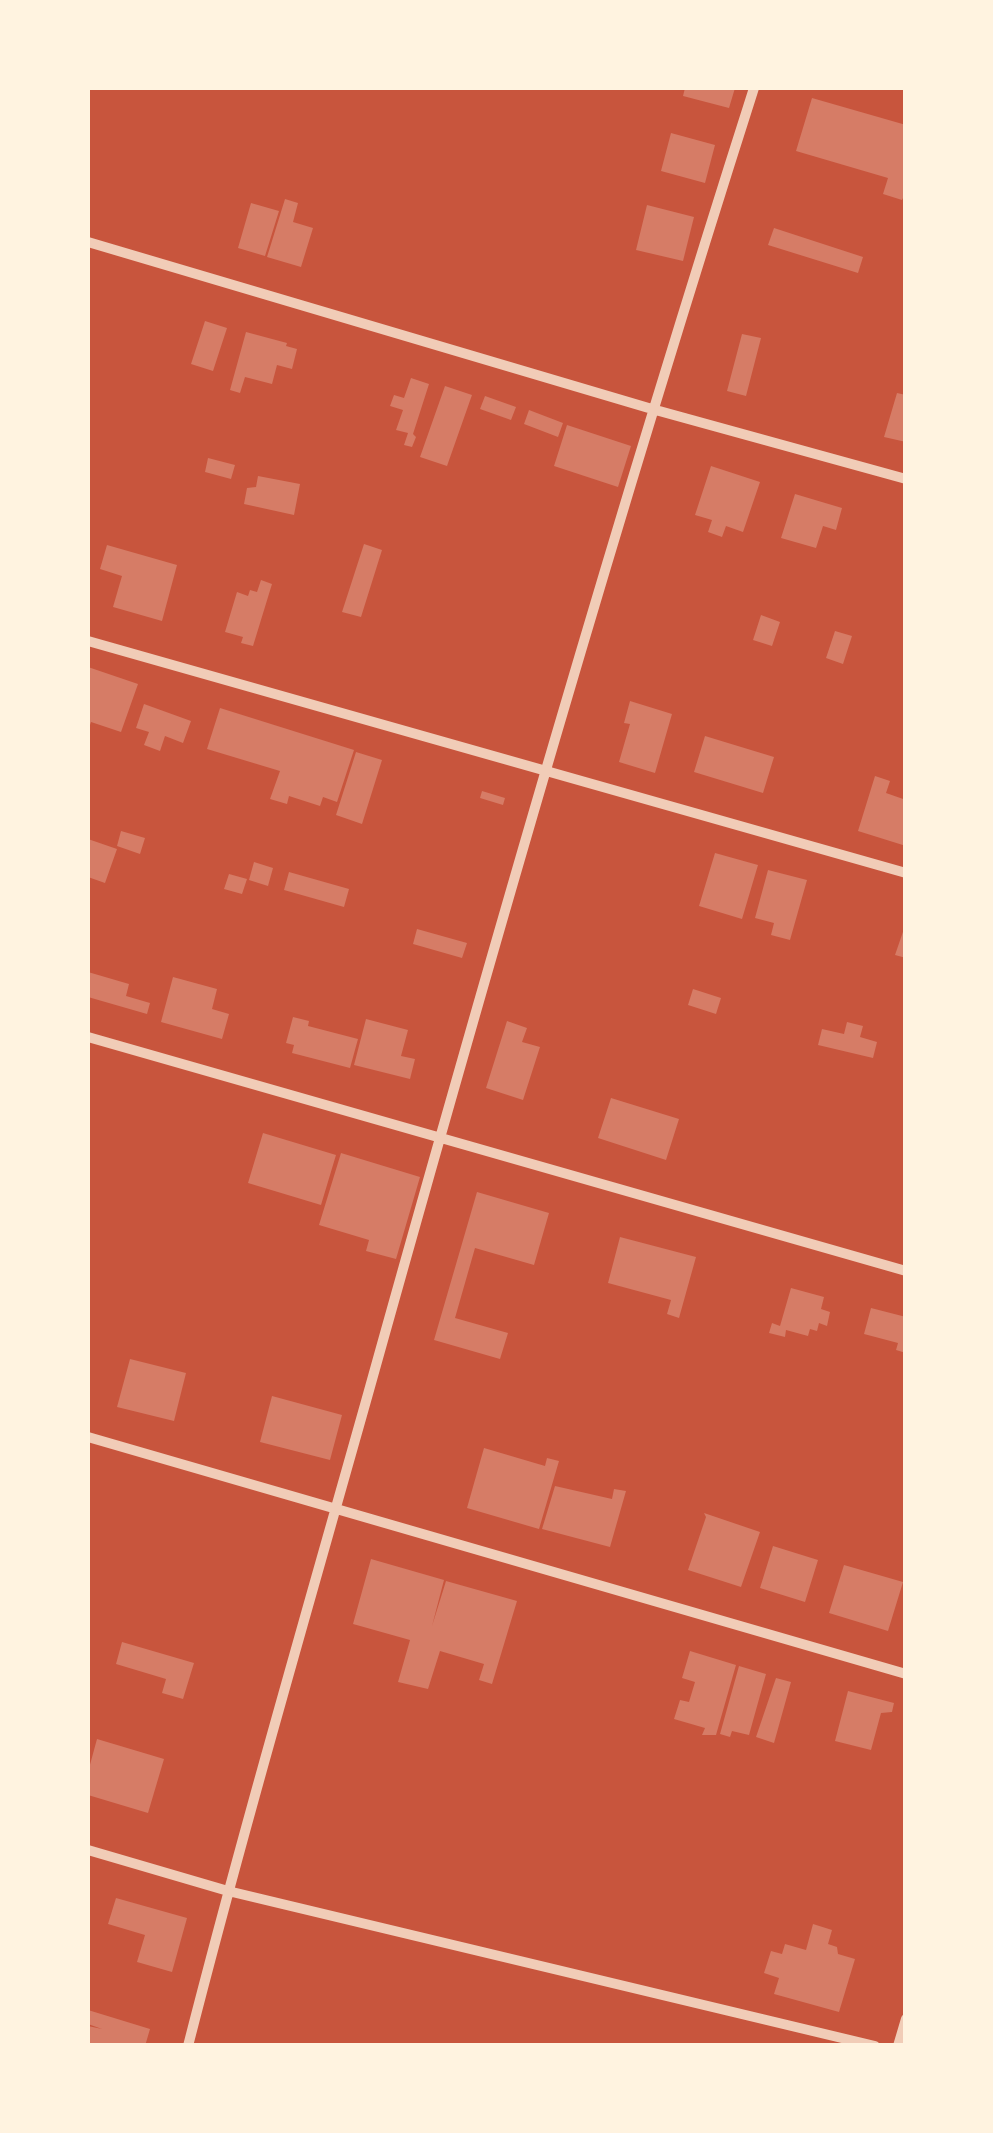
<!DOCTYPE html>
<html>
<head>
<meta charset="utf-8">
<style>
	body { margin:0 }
	#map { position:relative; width:993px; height:2133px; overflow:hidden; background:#c8553d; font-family:Ubuntu,sans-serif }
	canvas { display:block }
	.frame { position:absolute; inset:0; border:90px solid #fff3e0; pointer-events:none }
</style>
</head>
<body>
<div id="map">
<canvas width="993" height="2133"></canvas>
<div class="frame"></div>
</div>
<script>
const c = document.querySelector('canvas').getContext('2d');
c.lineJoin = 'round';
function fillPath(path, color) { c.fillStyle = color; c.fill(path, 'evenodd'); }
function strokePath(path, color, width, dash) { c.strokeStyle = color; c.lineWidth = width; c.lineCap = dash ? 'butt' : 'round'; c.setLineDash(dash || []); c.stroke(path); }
fillPath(new Path2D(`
	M685,88H735L729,108L683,96Z
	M812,98L906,125V192L902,200L883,194L888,178L796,151Z
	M671,133L715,145L705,183L661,171Z
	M285,199L298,203L293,222L313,228L301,267L267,257Z
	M251,203L279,211L265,256L238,248Z
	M647,205L694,217L683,261L636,250Z
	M774,228L863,257L858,273L768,245Z
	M205,321L227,328L213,371L191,364Z
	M246,332L287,343L286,346L297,349L292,369L277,365L272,384L245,377L240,393L230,390Z
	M742,334L761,338L746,396L727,391Z
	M411,378L429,384L413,434L416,437L412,447L404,445L408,433L396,430L403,410L390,406L394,395L404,398Z
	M445,386L472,395L447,466L420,457Z
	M897,393L906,395V442L884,437Z
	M485,396L516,407L511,420L480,409Z
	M529,410L563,423L558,437L524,424Z
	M567,425L631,446L618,487L554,466Z
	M208,458L235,465L231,479L205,472Z
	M711,466L760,482L743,532L726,526L722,537L708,532L712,520L695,515Z
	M258,476L300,484L294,515L244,504L247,488L256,487Z
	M795,494L842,508L836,530L823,526L816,548L781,538Z
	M364,544L382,550L361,617L342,612Z
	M107,545L177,565L162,621L113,607L122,576L100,569Z
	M261,580L272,584L253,646L241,643L243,637L225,632L237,592L248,596L250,590L257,592Z
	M761,615L780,622L772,646L753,640Z
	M835,631L852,636L843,664L826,658Z
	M88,667L138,684L121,732L91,722L88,731Z
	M630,701L672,714L655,773L619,762L630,724L624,723Z
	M144,704L191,721L183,743L165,736L160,751L144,745L149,732L136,728Z
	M220,708L354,750L337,802L323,797L320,806L289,796L287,804L270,799L280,771L207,749Z
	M705,736L774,757L763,793L694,772Z
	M356,752L382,760L362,824L336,815Z
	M875,776L890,781L886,793L906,800V846L858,831Z
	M482,791L505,798L503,805L480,798Z
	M121,831L145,838L140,854L117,846Z
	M88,839L117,849L105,883L88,877Z
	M715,853L758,865L742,919L699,906Z
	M254,862L273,868L268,886L249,880Z
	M768,870L807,880L790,940L771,935L774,923L755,918Z
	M289,872L349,889L344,907L284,890Z
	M229,874L247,879L242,894L224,889Z
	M906,923V958L895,955Z
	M417,929L467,943L462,958L413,944Z
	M88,972L129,984L126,996L150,1003L147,1014L88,997Z
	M173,977L217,989L212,1009L229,1014L222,1039L161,1022Z
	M693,989L721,998L716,1014L688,1005Z
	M293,1017L309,1021L308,1026L358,1039L350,1068L292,1053L294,1045L286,1043Z
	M366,1019L408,1030L401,1056L415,1059L410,1079L354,1065Z
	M507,1021L527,1028L522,1042L540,1047L523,1100L486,1088Z
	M847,1022L863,1026L860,1037L877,1042L873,1058L818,1045L822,1029L844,1034Z
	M611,1098L679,1119L666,1160L598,1138Z
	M263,1133L336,1155L321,1205L248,1183Z
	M341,1153L420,1177L396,1259L366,1251L369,1240L319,1225Z
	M477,1192L549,1213L534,1265L475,1248L455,1318L508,1333L500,1359L434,1340Z
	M620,1237L696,1257L679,1318L667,1314L671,1300L608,1283Z
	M791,1288L824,1297L821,1309L830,1312L827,1326L819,1323L817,1331L810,1329L808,1336L786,1330L785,1337L769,1333L772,1323L780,1326Z
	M871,1308L906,1317V1353L896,1350L898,1343L864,1334Z
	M130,1359L186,1373L174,1421L117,1407Z
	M272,1396L342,1415L330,1460L260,1442Z
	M484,1448L545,1466L547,1458L559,1461L539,1529L467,1508Z
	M555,1486L612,1499L614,1489L626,1491L610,1547L542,1529Z
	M704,1513L760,1532L741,1587L688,1570L706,1517Z
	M773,1546L818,1560L805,1602L760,1588Z
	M371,1559L444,1580L432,1626L446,1581L517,1601L492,1684L479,1680L484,1664L440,1651L428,1689L398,1682L410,1640L353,1624Z
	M844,1565L903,1582L888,1631L829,1613Z
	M122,1642L194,1663L183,1699L162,1693L166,1679L116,1664Z
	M690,1651L736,1665L716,1735H702L705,1728L674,1719L680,1700L689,1702L695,1682L682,1678Z
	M739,1666L766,1674L749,1735L732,1731L730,1737L720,1734Z
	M776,1678L791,1682L774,1743L756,1737Z
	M848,1691L894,1703L892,1712L881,1713L871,1750L835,1741Z
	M97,1739L164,1759L148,1813L88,1795V1772Z
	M116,1898L187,1918L172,1972L137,1962L145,1935L108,1924Z
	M813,1924L832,1930L828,1944L837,1947L838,1954L855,1959L839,2012L774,1994L779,1978L764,1973L771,1951L782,1954L785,1944L806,1950Z
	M88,2010L150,2029L145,2046H88V2026L102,2029L88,2024Z`), '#d67c66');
strokePath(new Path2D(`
	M88,242L652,409L906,479
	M88,641L906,873
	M88,1037L906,1271
	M88,1437L906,1674
	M88,1850L228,1891L875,2046
	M188,2046C244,1827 307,1611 368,1394C490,957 616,520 754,88
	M898,2046L906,2019`), '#f1ccb7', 10);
</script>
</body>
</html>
